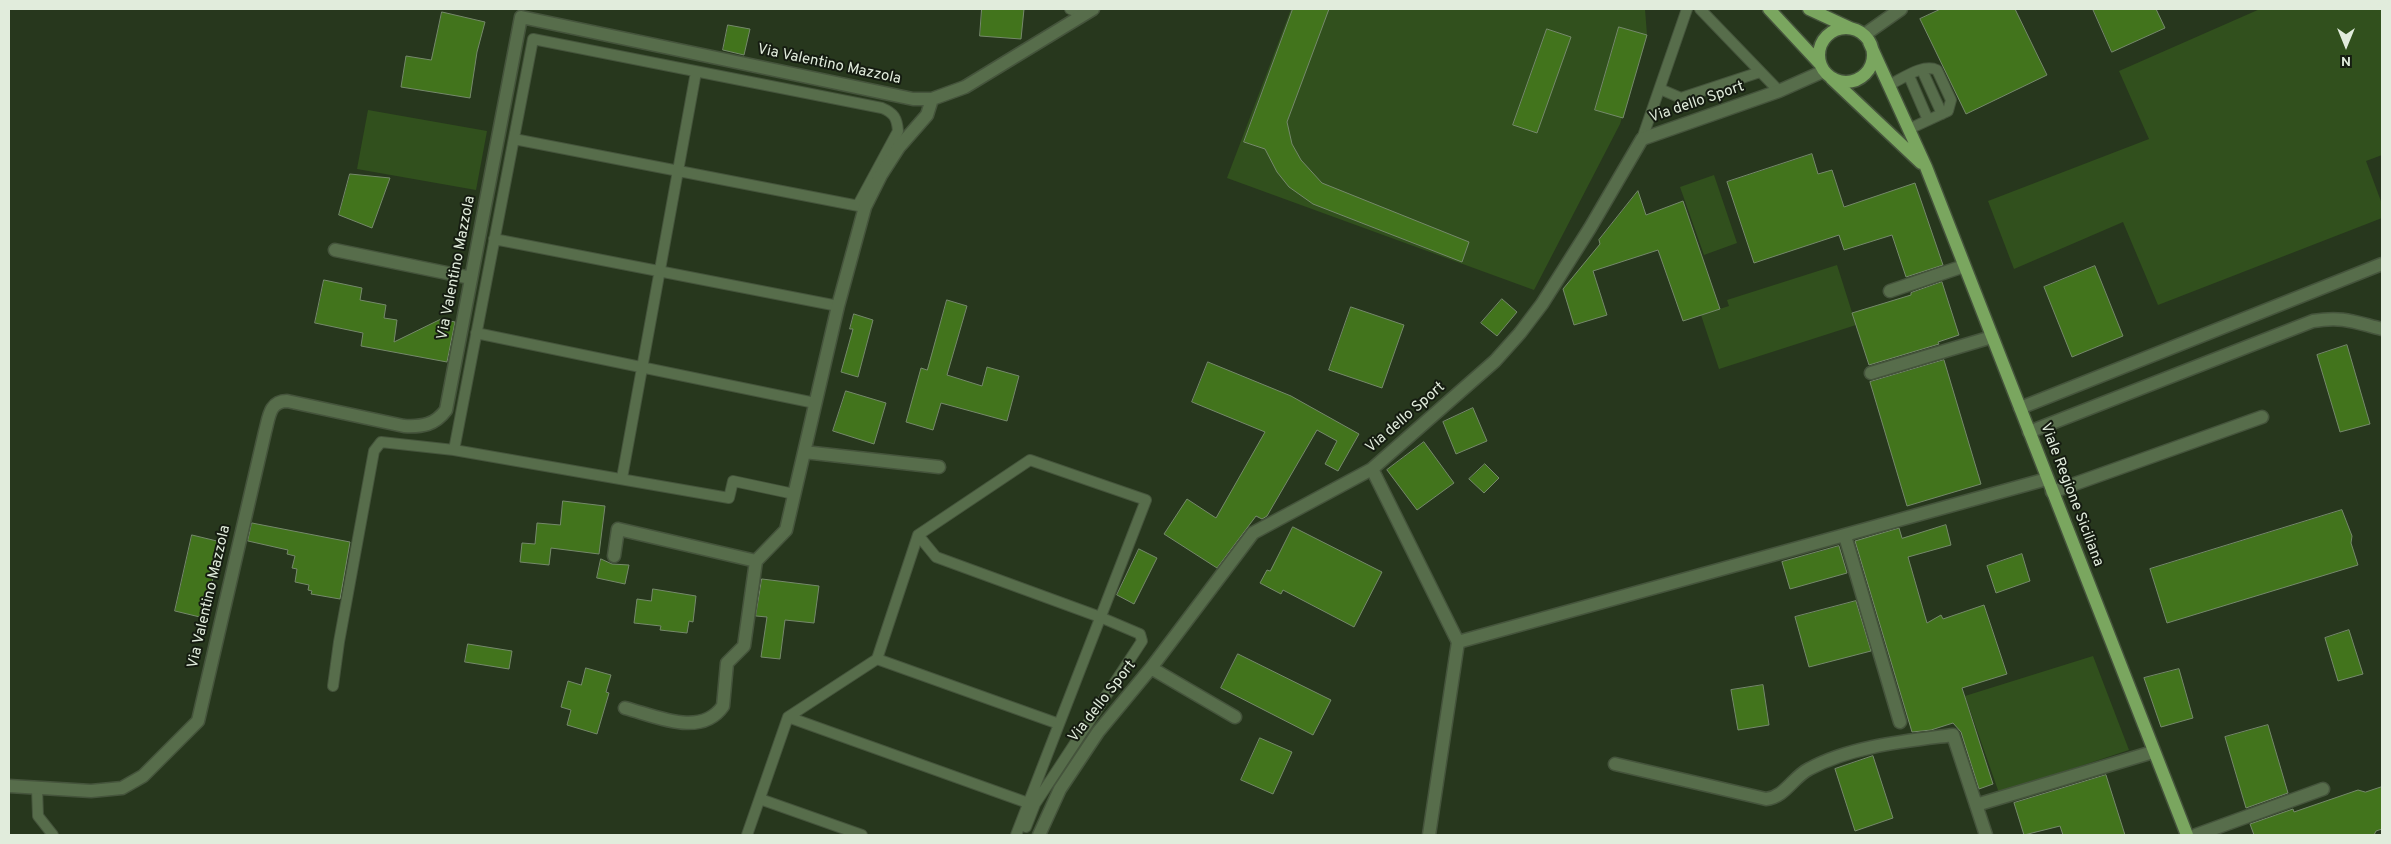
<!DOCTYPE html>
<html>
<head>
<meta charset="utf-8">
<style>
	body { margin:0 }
	#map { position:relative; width:2391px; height:844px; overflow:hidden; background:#27371d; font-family:Overpass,sans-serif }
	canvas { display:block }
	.frame { position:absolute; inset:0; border:10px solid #e1ecdc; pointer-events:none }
	.north { position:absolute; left:2321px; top:20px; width:50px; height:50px; -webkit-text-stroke:4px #151c11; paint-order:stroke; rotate:180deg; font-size:14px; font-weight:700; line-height:20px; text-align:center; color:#e1ecdc }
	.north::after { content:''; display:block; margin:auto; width:18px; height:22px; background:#e1ecdc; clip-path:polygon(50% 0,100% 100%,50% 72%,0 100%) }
</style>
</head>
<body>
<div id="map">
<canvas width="2391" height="844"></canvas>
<div class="frame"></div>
<div class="north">N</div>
</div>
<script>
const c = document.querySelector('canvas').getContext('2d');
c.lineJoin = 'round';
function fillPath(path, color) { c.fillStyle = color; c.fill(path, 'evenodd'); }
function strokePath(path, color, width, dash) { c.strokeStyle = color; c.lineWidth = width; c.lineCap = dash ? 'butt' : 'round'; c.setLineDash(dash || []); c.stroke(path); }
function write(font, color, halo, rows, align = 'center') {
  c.font = font + ' Overpass,sans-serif'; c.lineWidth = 4; c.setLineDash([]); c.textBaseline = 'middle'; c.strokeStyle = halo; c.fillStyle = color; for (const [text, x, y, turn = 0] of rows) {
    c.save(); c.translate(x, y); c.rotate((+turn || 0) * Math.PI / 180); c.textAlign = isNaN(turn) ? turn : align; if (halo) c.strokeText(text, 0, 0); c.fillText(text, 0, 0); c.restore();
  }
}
fillPath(new Path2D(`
	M1291,9H1645L1647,35L1620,124L1534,290L1227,178Z
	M2260,9H2382V155L2366,161L2382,204V218L2158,305L2123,222L2014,269L1988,201L2149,139L2119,71Z
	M368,110L487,131L476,190L357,169Z
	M1714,175L1737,243L1704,255L1680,187Z
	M1837,265L1856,325L1719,369L1701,315L1729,306L1727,300Z
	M2093,656L2129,750L1999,793L1965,696Z`), '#31501d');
const building = new Path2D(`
	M982,9H1024L1021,39L980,36Z
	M1293,9H1329L1287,122L1292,144L1301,160L1322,183L1469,242L1462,262L1313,204L1289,187L1277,172L1265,149L1244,142Z
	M1941,9H2015L2047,75L1966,114L1920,19Z
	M2093,9H2156L2165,28L2112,52Z
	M442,12L485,22L477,52L470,98L401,87L406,56L431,60Z
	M728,25L750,29L744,55L723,50Z
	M1619,27L1647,35L1623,118L1595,110Z
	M1547,29L1571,37L1537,133L1513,125Z
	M1812,154L1818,174L1832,170L1844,207L1915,183L1943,265L1906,277L1892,235L1844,250L1839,235L1754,263L1727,182Z
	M350,174L390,178L372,228L339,215Z
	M1638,191L1646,215L1683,201L1720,309L1683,321L1658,250L1593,271L1607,315L1574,325L1563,289L1600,244L1599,240Z
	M2095,266L2123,336L2072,357L2044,287Z
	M324,280L362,288L360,300L386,305L384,318L397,320L394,342L441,319L455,322L447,362L361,346L363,333L315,323Z
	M1942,282L1959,335L1938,342L1939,344L1869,365L1852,313L1911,295V293Z
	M1502,299L1517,312L1497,336L1481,323Z
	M947,300L967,306L947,375L982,386L987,367L1019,376L1007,421L941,403L933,430L906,422L921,368L927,370Z
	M1351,307L1404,325L1382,388L1329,370Z
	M854,314L873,320L858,377L841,372L853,329H850Z
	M2347,345L2370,424L2340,432L2317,355Z
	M1944,360L1981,484L1907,506L1870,382Z
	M1208,362L1291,396L1359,434L1338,471L1325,464L1337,441L1317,430L1267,516L1262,519L1256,516L1217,568L1164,534L1187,499L1216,518L1265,432L1192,402Z
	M846,391L886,403L874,444L833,431Z
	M1473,408L1487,441L1456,454L1443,422Z
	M1424,442L1454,483L1417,510L1387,470Z
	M1485,464L1499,478L1484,493L1469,479Z
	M563,501L605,506L599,554L551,548L549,565L520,562L522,543L535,544L537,523L560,525Z
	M2342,510L2352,536L2351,543L2358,565L2167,623L2150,569Z
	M252,523L350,542L340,599L311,594L312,591L308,590L309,585L295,582L297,569L292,568L295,556L287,554L288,550L248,541Z
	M1946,525L1951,545L1908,557L1927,623L1941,615L1943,619L1984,605L2007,674L1962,688L1993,784L1979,789L1961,732L1953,723L1931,730L1912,732L1855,541L1899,528L1902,538Z
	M1293,527L1382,572L1354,627L1283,590L1281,594L1260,583L1267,570L1270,571Z
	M192,535L221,542L204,618L175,611Z
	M1839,546L1847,573L1790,589L1782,562Z
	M1139,549L1157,558L1134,604L1117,595Z
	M2022,554L2030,581L1996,593L1987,566Z
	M601,559L612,564L629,565L625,584L597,578Z
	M762,579L819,586L814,623L785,620L780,659L761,657L767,617L756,616Z
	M653,589L696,596L693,622L689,621L687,633L660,630L661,626L634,623L637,599L651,601Z
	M1856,601L1871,651L1809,667L1795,617Z
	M2349,630L2363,674L2338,681L2325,638Z
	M468,644L512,651L509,669L465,662Z
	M1238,654L1331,700L1313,735L1221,688Z
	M586,668L611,675L606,692L609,693L597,734L567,725L571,710L561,707L568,681L581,685Z
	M2179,669L2193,718L2161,727L2144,678Z
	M1763,685L1769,725L1738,730L1731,690Z
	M2268,725L2288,793L2246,808L2225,737Z
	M1260,738L1292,752L1273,794L1241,780Z
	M1873,756L1893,818L1855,831L1835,769Z
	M2106,775L2125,835H2063L2060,826L2024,835L2014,803Z
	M2382,787V829L2376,831L2374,835H2254L2250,824L2293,809L2294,812L2358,790L2365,792Z`);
fillPath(building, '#42741c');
strokePath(building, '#75896b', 1);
const lane = new Path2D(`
	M1070,9L1083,14
	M1700,9L1779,91
	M1922,70L1942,114
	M1909,76L1928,120
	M1889,85C1902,79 1923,63 1937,70L1951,100L1948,111L1909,129
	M1660,89L1681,98L1760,72
	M514,139L864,207
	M1642,139L1687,9
	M494,239L838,306
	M476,333L815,403
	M454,450L533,39L882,108C894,113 897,118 898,131L858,205
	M622,478L696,72
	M918,535L936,557L1100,617L1140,634L1142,641L1035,804L1026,827
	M877,659L1059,724
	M333,686L339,642L374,451L381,442L454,450L729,498L733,481L794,494
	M788,717L1028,803
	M37,788L38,816L53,835
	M760,799L862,835
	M747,835L788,717L877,659L918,535L1030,460L1146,500L1016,835`);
const street = new Path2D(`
	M1864,35L1901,9
	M335,250L471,278
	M1890,291L1964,266
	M1871,373L1992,337
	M2020,408L2382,264
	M2029,432L2313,321C2343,316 2354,322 2382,329
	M804,452L939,467
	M1372,469L1458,642L1429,835
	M2052,492L2262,417
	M1845,536L1900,722
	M614,556L618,529L756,561
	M1458,642L2047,479
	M1151,668L1235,717
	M625,708C656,716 701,738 723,706L727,663L744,646L756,561L786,530L838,306L865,207L881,175L899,147L927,115L932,99
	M1615,764L1766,799C1785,797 1793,777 1809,769C1851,746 1906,741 1953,735L1986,835
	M9,786L91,791L122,788L143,776L198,721L265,432C269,418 269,401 287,401L404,426C422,427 435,425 446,410L521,17L913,99H932L965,87L1093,9
	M1976,805L2153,752
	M1039,835L1060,789L1098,732L1151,668L1253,533L1372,469L1495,361L1520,333L1542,304L1590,228L1642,139L1779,91L1824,71
	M2196,835L2323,789`);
const primary = new Path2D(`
	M1769,9L1821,65
	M1809,9L1850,28
	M1819 55a27 27 0 1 1 54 0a27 27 0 1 1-54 0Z
	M1869,42L1926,167L2187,835
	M1832,79L1921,163`);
strokePath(lane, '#45543c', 12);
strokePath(street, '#45543c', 15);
strokePath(primary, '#45543c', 15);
strokePath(lane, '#576d4b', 10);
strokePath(street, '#576d4b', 12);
strokePath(primary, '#7aa65f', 12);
write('15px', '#e1ecdc', '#151c11', [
	["Via Valentino Mazzola",829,65,12],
	["Via dello Sport",1697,103,-19],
	["Via Valentino Mazzola",457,268,-79],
	["Via dello Sport",1406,418,-41],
	["Viale Regione Siciliana",2071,495,69],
	["Via Valentino Mazzola",210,597,-77],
	["Via dello Sport",1103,702,-52]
]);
</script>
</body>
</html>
